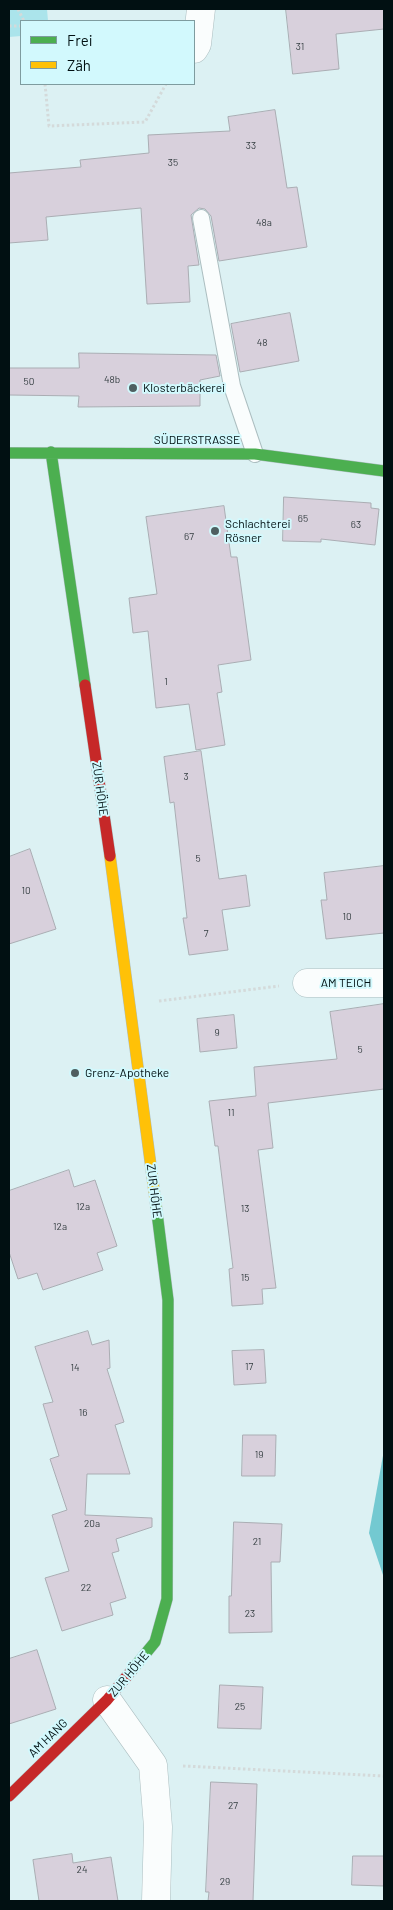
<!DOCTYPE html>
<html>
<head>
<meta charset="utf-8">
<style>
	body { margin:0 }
	#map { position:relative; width:393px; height:1910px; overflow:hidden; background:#dcf1f3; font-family:Barlow,sans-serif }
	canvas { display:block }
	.frame { position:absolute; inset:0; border:10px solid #011012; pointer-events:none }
	.legend { position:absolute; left:20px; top:20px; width:175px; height:65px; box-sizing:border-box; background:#d2f9fd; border:1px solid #7e9c9f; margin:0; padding:6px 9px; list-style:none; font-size:15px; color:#011012 }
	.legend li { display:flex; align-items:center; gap:10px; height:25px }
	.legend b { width:25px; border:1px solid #7e9c9f }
</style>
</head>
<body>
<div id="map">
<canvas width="393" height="1910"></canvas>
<div class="frame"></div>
<ul class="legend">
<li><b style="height:6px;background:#4caf50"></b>Frei</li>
<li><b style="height:6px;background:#ffc107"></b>Zäh</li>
</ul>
</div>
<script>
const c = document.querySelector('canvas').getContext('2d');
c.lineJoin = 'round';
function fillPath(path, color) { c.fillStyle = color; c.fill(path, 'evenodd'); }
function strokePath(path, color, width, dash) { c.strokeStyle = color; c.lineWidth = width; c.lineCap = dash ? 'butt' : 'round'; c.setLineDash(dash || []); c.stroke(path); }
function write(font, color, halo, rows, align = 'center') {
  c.font = font + ' Barlow,sans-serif'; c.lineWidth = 4; c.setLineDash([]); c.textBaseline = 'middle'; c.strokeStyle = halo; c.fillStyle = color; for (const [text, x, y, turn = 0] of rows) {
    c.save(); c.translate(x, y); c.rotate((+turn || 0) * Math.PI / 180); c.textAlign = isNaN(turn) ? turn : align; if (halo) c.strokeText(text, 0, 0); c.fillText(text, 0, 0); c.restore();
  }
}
fillPath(new Path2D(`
	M9,9H47L48,21H21V36L9,37Z`), '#abe4eb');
fillPath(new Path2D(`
	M384,1450V1578L369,1533Z`), '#73c9d1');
const building = new Path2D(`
	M286,9H384V29L336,34L339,69L293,74Z
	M275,110L287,188L297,187L307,247L219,261L211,216L205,209L199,208L191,215L199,265L188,266L190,302L147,304L141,208L46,217L48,240L9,243V173L81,167L80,160L149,153L148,135L230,131L228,117Z
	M290,313L299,361L240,372L231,324Z
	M79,353L216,355L220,376L200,380V406L78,407L79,396L9,395V368H79Z
	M284,497L371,503V508L379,509L375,545L321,539V542L283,541Z
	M224,506L231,557H237L251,660L218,665L222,692L217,693L225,745L196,750L189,704L156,708L148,631L133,633L129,598L157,594L146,517Z
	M201,751L219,879L246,875L250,906L222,910L228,950L189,955L183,918H187L174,802L170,803L164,757Z
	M30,849L56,929L9,944V857Z
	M384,866V933L326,939L321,900H327L324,873Z
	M384,1004V1089L268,1103L273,1148L258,1150L276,1288L262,1289L263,1304L232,1306L229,1269L233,1268L218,1146H215L209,1101L256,1096L254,1067L337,1059L330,1012Z
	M234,1015L237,1048L200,1052L197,1019Z
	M69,1170L74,1187L95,1180L117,1246L97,1253L103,1270L43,1290L37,1273L18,1279L9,1252V1191Z
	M88,1331L92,1345L109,1340L110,1368L107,1369L124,1422L115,1425L130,1474H87L85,1515L152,1518V1527L116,1539L119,1551L112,1553L126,1598L110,1603L113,1615L62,1631L45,1578L69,1571L52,1515L67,1510L50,1459L59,1456L43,1404L53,1402L35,1347Z
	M264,1350L266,1383L234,1385L232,1351Z
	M243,1435H276L275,1476H242Z
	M234,1522L282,1524L280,1562H271L272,1632L229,1633V1596H231Z
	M37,1650L56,1709L9,1724V1659Z
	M220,1685L263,1687L261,1729L218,1728Z
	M211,1782L257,1784L253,1901H208L209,1892H206Z
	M72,1854L73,1863L111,1857L118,1901H39L33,1860Z
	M353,1856H384V1886L352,1885Z`);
fillPath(building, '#d8d0dc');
strokePath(building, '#aaadb3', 1);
const lane = new Path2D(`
	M201,218L232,386L255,454`);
const street = new Path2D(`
	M194,49L197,44L201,9
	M307,983H384
	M107,1700L153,1765L158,1827L156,1901`);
const fast = new Path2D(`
	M51,452L85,685
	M9,453L255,454L384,471
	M132,1670L155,1642L167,1599L168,1300L156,1205`);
const slow = new Path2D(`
	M110,856L156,1205`);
const jam = new Path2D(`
	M85,685L110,856
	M9,1796L107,1700L132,1670`);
strokePath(lane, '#acbec0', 18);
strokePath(street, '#acbec0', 29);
strokePath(fast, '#acbec0', 12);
strokePath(slow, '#acbec0', 12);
strokePath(jam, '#acbec0', 12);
strokePath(new Path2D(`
	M18,9L24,21
	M9,26H21
	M45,84L49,126L145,122L166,84
	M159,1001L279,986
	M183,1766L384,1776`), '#d4dada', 3, [2.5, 2.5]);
strokePath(lane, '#fafdfd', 16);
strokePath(street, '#fafdfd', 28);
strokePath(fast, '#4caf50', 11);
strokePath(slow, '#ffc107', 11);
strokePath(jam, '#c62828', 11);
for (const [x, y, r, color] of [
	[133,388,5,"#4e5f61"],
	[215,531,5,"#4e5f61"],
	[75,1073,5,"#4e5f61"]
]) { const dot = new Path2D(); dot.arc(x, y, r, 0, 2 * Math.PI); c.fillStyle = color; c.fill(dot); strokePath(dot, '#d2f9fd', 2); }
write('10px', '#374044', null, [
	["31",300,47],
	["33",251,146],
	["35",173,163],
	["48a",264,223],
	["48",262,343],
	["48b",112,380],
	["50",29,382],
	["65",303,519],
	["63",356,525],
	["67",189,537],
	["1",166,682],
	["3",186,777],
	["5",198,859],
	["10",26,891],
	["10",347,917],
	["7",206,934],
	["9",217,1033],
	["5",360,1050],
	["11",231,1113],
	["12a",83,1207],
	["13",245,1209],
	["12a",60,1227],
	["15",245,1278],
	["17",249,1367],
	["14",75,1368],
	["16",83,1413],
	["19",259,1455],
	["20a",92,1524],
	["21",257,1542],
	["22",86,1588],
	["23",250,1614],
	["25",240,1707],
	["27",233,1806],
	["24",82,1870],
	["29",225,1882]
]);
write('12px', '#011012', '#d2f9fd', [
	["Klosterbäckerei",143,388],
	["Schlachterei",225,524],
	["Rösner",225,538],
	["Grenz-Apotheke",85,1073]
], 'left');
write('12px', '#011012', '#d2f9fd', [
	["SÜDERSTRASSE",197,440],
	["ZUR HÖHE",100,789,82],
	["AM TEICH",346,983],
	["ZUR HÖHE",154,1191,83],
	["ZUR HÖHE",129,1674,-50],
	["AM HANG",48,1738,-44]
]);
</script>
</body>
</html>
